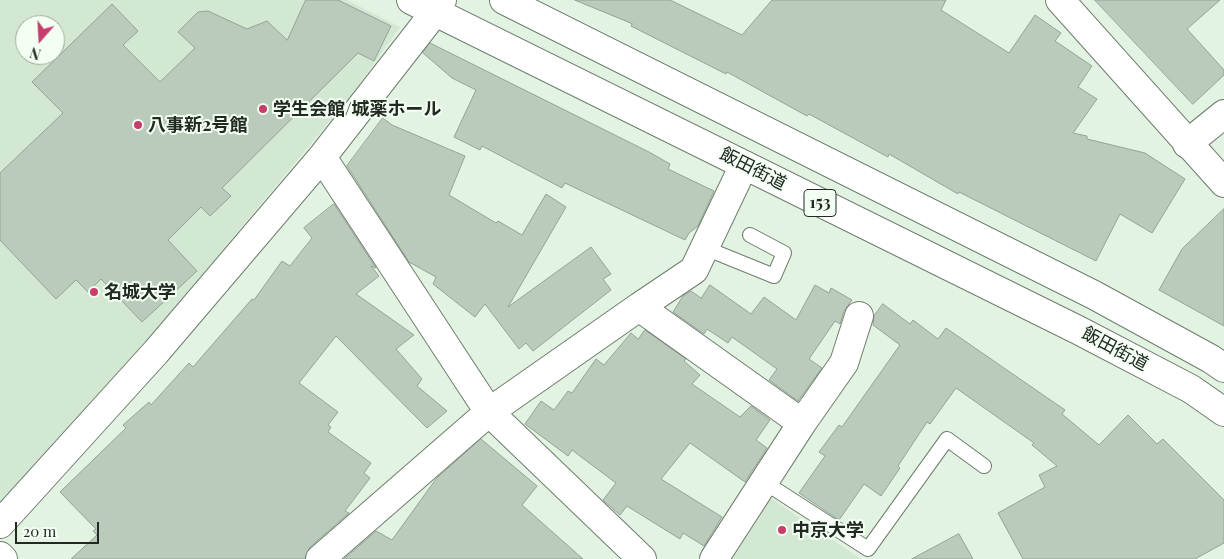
<!DOCTYPE html>
<html>
<head>
<meta charset="utf-8">
<style>
	body { margin:0 }
	#map { position:relative; width:1224px; height:559px; overflow:hidden; background:#e2f3e2; font-family:"Playfair Display",serif }
	canvas { display:block }
	.north { position:absolute; left:15px; top:15px; width:50px; height:50px; box-sizing:border-box; background:#f2fff2; border:1px solid #9fa99f; border-radius:50%; rotate:199deg; font-size:14px; font-weight:700; line-height:20px; text-align:center; color:#222822 }
	.north::after { content:''; display:block; margin:auto; width:18px; height:22px; background:#c93d6c; clip-path:polygon(50% 0,100% 100%,50% 72%,0 100%) }
	.scale { position:absolute; left:15px; top:522px; width:84px; height:22px; box-sizing:border-box; border:2px solid #222822; border-top:0; padding-left:6px; font-size:15px; line-height:18px; white-space:nowrap; color:#222822; -webkit-text-stroke:4px #f2fff2; paint-order:stroke }
</style>
</head>
<body>
<div id="map">
<canvas width="1224" height="559"></canvas>
<div class="north">N</div>
<div class="scale">20 m</div>
</div>
<script>
const c = document.querySelector('canvas').getContext('2d');
c.lineJoin = 'round';
function fillPath(path, color) { c.fillStyle = color; c.fill(path, 'evenodd'); }
function strokePath(path, color, width, dash) { c.strokeStyle = color; c.lineWidth = width; c.lineCap = dash ? 'butt' : 'round'; c.setLineDash(dash || []); c.stroke(path); }
function write(font, color, halo, rows, align = 'center') {
  c.font = font + ' "Playfair Display","Noto Sans JP",serif'; c.lineWidth = 4; c.setLineDash([]); c.textBaseline = 'middle'; c.strokeStyle = halo; c.fillStyle = color; for (const [text, x, y, turn = 0] of rows) {
    c.save(); c.translate(x, y); c.rotate((+turn || 0) * Math.PI / 180); c.textAlign = isNaN(turn) ? turn : align; if (halo) c.strokeText(text, 0, 0); c.fillText(text, 0, 0); c.restore();
  }
}
fillPath(new Path2D(`
	M0,0H347L400,27L353,93L137,353L50,452L0,501ZM25,25H55V55H25Z
	M772,499L861,559H728L764,502Z`), '#d2e8d2');
const building = new Path2D(`
	M306,0H338L391,26L374,61L358,53L222,188L231,196L210,216L201,207L168,240L197,271L142,322L101,279L88,292L76,280L56,299L0,240V173L63,113L32,82L112,4L138,31L123,45L160,82L195,48L178,32L198,12L208,11L247,29L267,21L287,40Z
	M575,0H670L742,35L772,0H946L941,10L1009,53L1035,15L1061,33L1055,41L1092,66L1078,87L1097,99L1073,133L1087,136V139L1145,153L1185,179L1152,233L1120,214L1096,261L959,192L958,194L889,154L888,157L809,114L807,116L727,72L726,74L631,26L632,24Z
	M1095,0H1220L1187,29L1224,70V75L1193,104Z
	M430,43L649,152L670,164L668,169L714,191L698,226L689,233L685,240L565,183L562,188L482,146L480,150L454,137L476,90L452,78L423,53Z
	M383,118L392,125L465,156L449,195L496,223L498,221L522,235L546,194L566,207L508,307L591,247L611,274L603,279L611,290L533,351L526,343L519,349L485,304L475,317L433,284L436,277L409,262L347,166Z
	M334,204L376,268L371,266L379,276L356,294L414,335L396,349L422,379L417,386L447,411L427,428L336,336L299,383L338,412L328,425L331,427L328,432L371,463L364,473L370,478L345,511L349,513L310,547L305,559H71L97,535L93,531L96,529L60,492L126,428L123,425L149,402L151,405L189,363L193,367L252,299L254,300L282,261L290,266L312,238L304,228Z
	M1224,209V326L1159,290L1182,249Z
	M710,285L751,314L764,297L796,320L815,285L829,293L831,288L852,300L844,311L840,324L835,321L809,359L822,368L798,401L769,380L777,369L732,337L728,343L707,329L704,334L673,312L683,296L691,291L701,298Z
	M883,304L910,324L913,320L938,339L946,328L1065,410L1062,414L1099,445L1128,415L1157,444L1163,439L1224,500V543L1195,559H1023L998,513L1045,487L1039,475L1057,466L1032,445L1034,443L956,388L930,424L927,422L898,466L900,468L881,496L864,484L839,520L799,493L825,456L819,452L839,425L842,427L900,345L873,325L874,316Z
	M645,330L686,359L684,361L700,375L692,384L740,417L751,406L770,420L756,440L767,448L745,482L690,443L661,479L722,517L704,546L683,533L680,539L627,506L620,515L603,500L616,483L572,450L568,456L525,424L541,401L554,410L568,391L572,393L596,359L604,365L631,333L638,339Z
	M481,439L537,486L522,505L583,559H344L376,531L392,540L436,479Z
	M959,534L973,559H912Z`);
fillPath(building, '#bbcbbb');
strokePath(building, '#94a394', 1);
const lane = new Path2D(`
	M705,248L774,276L784,253L750,235
	M764,482L868,549L947,439L984,466`);
const street = new Path2D(`
	M1187,144L1224,114
	M322,157L489,412L642,559
	M639,307L694,270L744,165
	M0,524L156,352L322,157L435,12L442,0
	M0,556L3,559
	M320,559L489,412L639,307L802,423
	M714,559L802,423L844,363L859,316`);
const secondary = new Path2D(`
	M1060,0L1224,183`);
const highway = new Path2D(`
	M411,0L1078,330L1191,389L1224,412
	M504,0L1094,295L1211,359L1224,368`);
strokePath(lane, '#6f7d6f', 16);
strokePath(street, '#6f7d6f', 30);
strokePath(secondary, '#6f7d6f', 30);
strokePath(highway, '#6f7d6f', 30);
strokePath(lane, '#fff', 14);
strokePath(street, '#fff', 28);
strokePath(secondary, '#fff', 28);
strokePath(highway, '#fff', 28);
for (const [x, y, r, color] of [
	[263,109,5,"#c93d6c"],
	[138,125,5,"#c93d6c"],
	[94,292,5,"#c93d6c"],
	[782,530,5,"#c93d6c"]
]) { const dot = new Path2D(); dot.arc(x, y, r, 0, 2 * Math.PI); c.fillStyle = color; c.fill(dot); strokePath(dot, '#f2fff2', 2); }
for (const [x, y, w] of [
	[820,203,32]
]) { const box = new Path2D(); box.roundRect(x - w / 2, y - 13.5, w, 27, 4); c.fillStyle = '#f2fff2'; c.fill(box); strokePath(box, '#222822', 1); }
write('bold 16px', '#222822', null, [
	["153",820,203]
]);
write('bold 18px', '#222822', '#f2fff2', [
	["学生会館/城薬ホール",273,109],
	["八事新2号館",148,125],
	["名城大学",104,292],
	["中京大学",792,530]
], 'left');
write('18px', '#222822', '#f2fff2', [
	["飯田街道",753,169,27],
	["飯田街道",1115,349,28]
]);
</script>
</body>
</html>
